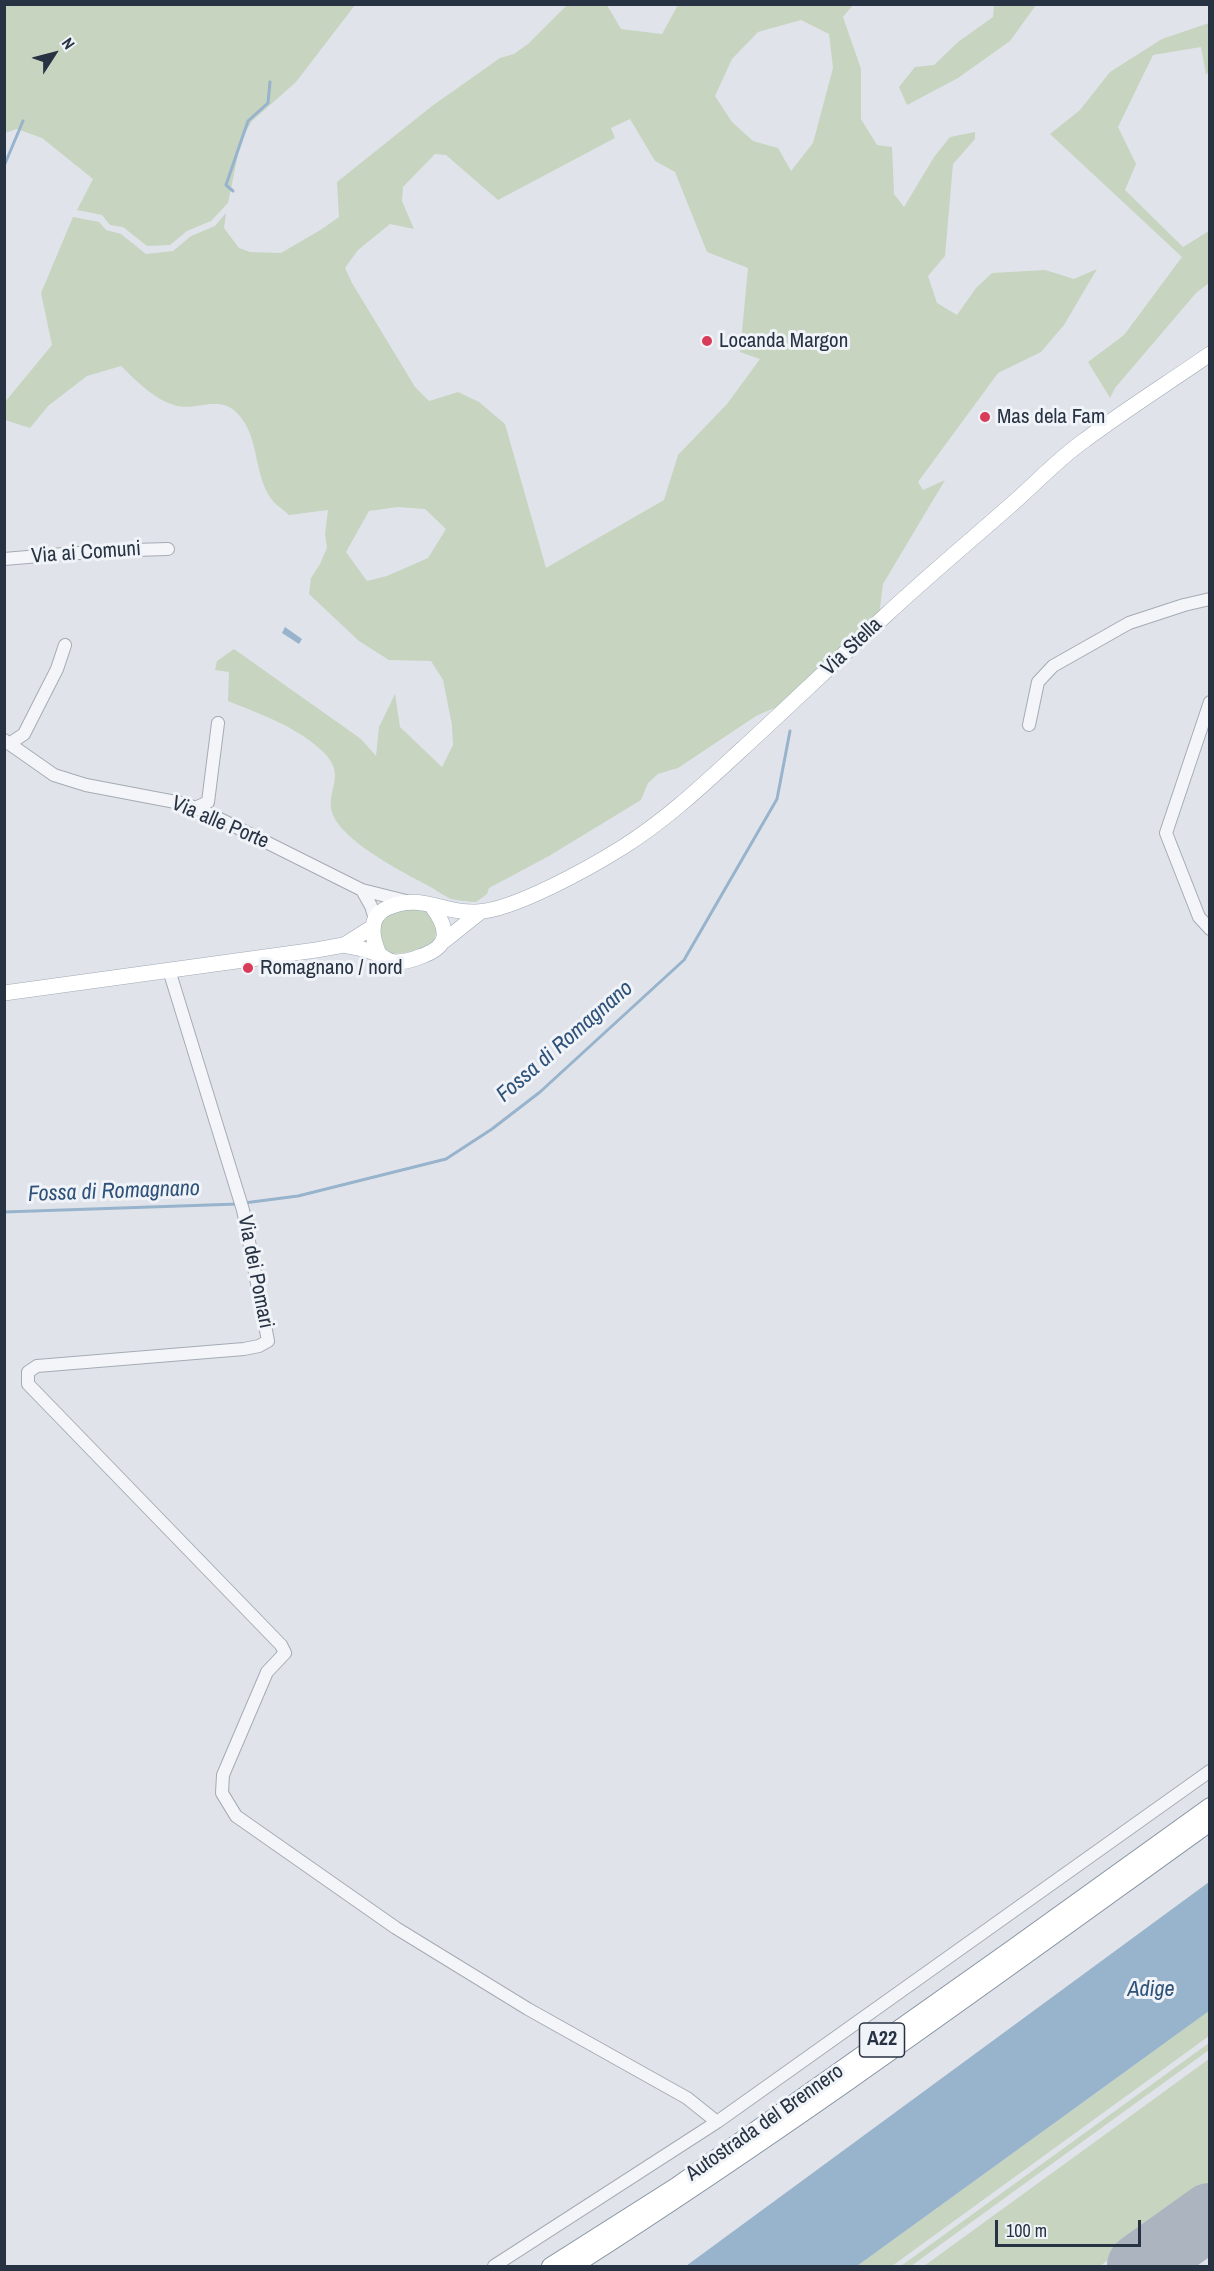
<!DOCTYPE html>
<html>
<head>
<meta charset="utf-8">
<style>
	body { margin:0 }
	#map { position:relative; width:1214px; height:2271px; overflow:hidden; background:#e0e4ea; font-family:"Archivo Narrow",sans-serif }
	canvas { display:block }
	.frame { position:absolute; inset:0; border:6px solid #273243; pointer-events:none }
	.north { position:absolute; left:24px; top:24px; width:60px; height:60px; -webkit-text-stroke:4px #f0f3f7; paint-order:stroke; rotate:54deg; font-size:16px; font-weight:700; line-height:24px; text-align:center; color:#273243 }
	.north::after { content:''; display:block; margin:auto; width:21px; height:27px; background:#273243; clip-path:polygon(50% 0,100% 100%,50% 72%,0 100%) }
	.scale { position:absolute; left:995px; top:2220px; width:146px; height:27px; box-sizing:border-box; border:3px solid #273243; border-top:0; padding-left:8px; font-size:18px; line-height:21px; white-space:nowrap; color:#273243; -webkit-text-stroke:4px #f0f3f7; paint-order:stroke }
</style>
</head>
<body>
<div id="map">
<canvas width="1214" height="2271"></canvas>
<div class="frame"></div>
<div class="north">N</div>
<div class="scale">100 m</div>
</div>
<script>
const c = document.querySelector('canvas').getContext('2d');
c.lineJoin = 'round';
function fillPath(path, color) { c.fillStyle = color; c.fill(path, 'evenodd'); }
function strokePath(path, color, width, dash) { c.strokeStyle = color; c.lineWidth = width; c.lineCap = dash ? 'butt' : 'round'; c.setLineDash(dash || []); c.stroke(path); }
function write(font, color, halo, rows, align = 'center') {
  c.font = font + ' "Archivo Narrow",sans-serif'; c.lineWidth = 6; c.setLineDash([]); c.textBaseline = 'middle'; c.strokeStyle = halo; c.fillStyle = color; for (const [text, x, y, turn = 0] of rows) {
    c.save(); c.translate(x, y); c.rotate((+turn || 0) * Math.PI / 180); c.textAlign = isNaN(turn) ? turn : align; if (halo) c.strokeText(text, 0, 0); c.fillText(text, 0, 0); c.restore();
  }
}
fillPath(new Path2D(`
	M5,4H355V5L296,82L252,121L241,140L228,203L211,221L187,231L170,245L147,246L123,227L110,225L102,215L77,210L93,179L42,138L17,129L5,133Z
	M994,4L1036,5L1010,41L958,78L907,105L899,87L915,67L934,65L958,42L993,17Z
	M567,5H607L621,29L662,34L678,5H853L843,17L861,69V119L877,145L892,147L894,194L904,207L934,157L950,137L975,132V139L953,164L945,256L928,276L937,303L957,315L976,288L992,273L1045,270L1074,279L1097,269L1064,325L1041,352L998,373L918,482L923,490L945,480L883,584L879,616L781,705L756,716L678,768L658,774L648,783L641,800L549,856L489,888L487,894L476,902C467,901 456,901 449,898C441,894 433,888 425,884C401,871 340,840 332,812C326,791 345,778 327,756C303,729 260,714 228,701L229,672L215,670L217,661L234,649L361,739L376,756L379,727L395,694L400,727L442,767L453,745L452,725L443,680L431,661L389,660L359,641L309,594L311,578L320,564L327,548L325,534L328,510L289,515C284,510 276,505 272,500C252,473 261,435 235,411C219,396 194,410 177,406C153,399 139,383 121,366L87,376L48,406L30,428L5,420V402L52,345L41,293L73,217L99,222L106,230L121,234L146,254L173,251L191,236L215,226L226,213L224,228L239,248L250,252L281,253L322,229L339,217L337,182L432,106L500,58L514,54L528,44ZM801,20L829,34L833,68L813,143L791,171L778,148L753,141L732,122L715,96L732,59L758,32ZM630,119L655,161L675,172L707,252L748,268L740,352L760,359L727,404L678,455L664,500L546,568L505,424L479,402L458,392L429,401L415,387L352,283L345,268L358,250L390,224L414,229L402,201L403,187L435,154L446,155L498,200L615,138L611,128ZM398,507L425,509L446,529L428,558L387,576L367,581L346,552L369,511Z
	M1209,23V71L1206,75L1201,47L1153,55L1118,127L1136,164L1125,190L1183,247L1209,231V283L1196,293L1115,388L1110,398L1088,362L1124,335L1182,257L1050,134L1080,110L1110,72L1162,39Z
	M409,909H423L431,915L437,931L433,943L427,950L412,952L393,954L384,949L378,925C386,913 396,912 409,909Z
	M1209,2011V2036L892,2266H857Z
	M1209,2043V2050L911,2266H901Z
	M1209,2059V2187L1100,2266H924Z`), '#c6d4c0');
fillPath(new Path2D(`
	M285,627L302,639L299,644L282,633Z
	M1209,1882V2011L857,2266H686Z`), '#98b3cc');
strokePath(new Path2D(`
	M4,166L23,121
	M233,191L226,185L248,121L268,103L270,82
	M244,1203L298,1196L446,1159L492,1129L540,1092L684,960L777,799L790,731
	M4,1212L238,1204`), '#98b3cc', 3);
strokePath(new Path2D(`
	M1176,2262L1174,2247L1181,2237
	M1140,2266C1153,2257 1168,2251 1179,2266`), '#acb4c0', 26);
strokePath(new Path2D(`
	M1140,2266L1210,2216`), '#acb4c0', 66);
const minor = new Path2D(`
	M4,559C59,554 113,550 168,549
	M1210,702L1166,833L1199,917L1210,929
	M1029,725L1038,682L1053,666L1129,623L1184,605L1210,599
	M4,740L54,775L86,785L186,804L214,816L362,890L406,901
	M9,744L24,734L57,669L65,645
	M195,808L208,802L218,723
	M362,890L371,906L375,919
	M169,970L243,1210L268,1341L259,1346L244,1349L37,1366L28,1372V1384L281,1645L285,1653L267,1672L223,1775L222,1793L236,1816L396,1928L528,2009L687,2098L717,2122
	M494,2266L717,2122L1210,1771`);
const major = new Path2D(`
	M444,941L479,913
	M344,945C355,948 369,949 379,955C386,958 388,962 396,962C403,962 412,960 419,957C450,947 450,931 432,906
	M379,954C372,938 367,917 387,908C421,892 443,914 476,912C513,911 591,867 623,847C666,820 703,785 740,751C789,706 837,660 886,615C927,577 970,541 1012,504C1036,483 1059,458 1085,440C1125,410 1168,383 1210,354
	M4,993L316,950L344,945L371,928`);
const highway = new Path2D(`
	M550,2266L676,2186L1011,1949L1210,1806
	M574,2266C792,2127 1000,1974 1210,1823`);
strokePath(minor, '#a5abb5', 14);
strokePath(major, '#9ea9b6', 16);
strokePath(highway, '#8692a2', 18);
strokePath(minor, '#f3f5f8', 12);
strokePath(major, '#fff', 15);
strokePath(highway, '#fff', 16);
for (const [x, y, r, color] of [
	[707,341,6,"#d83c59"],
	[985,417,6,"#d83c59"],
	[248,968,6,"#d83c59"]
]) { const dot = new Path2D(); dot.arc(x, y, r, 0, 2 * Math.PI); c.fillStyle = color; c.fill(dot); strokePath(dot, '#f0f3f7', 2); }
for (const [x, y, w] of [
	[882,2040,45]
]) { const box = new Path2D(); box.roundRect(x - w / 2, y - 17, w, 34, 4.5); c.fillStyle = '#f0f3f7'; c.fill(box); strokePath(box, '#273243', 1.5); }
write('bold 20px', '#273243', null, [
	["A22",882,2040]
]);
write('21px', '#273243', '#f0f3f7', [
	["Locanda Margon",719,341],
	["Mas dela Fam",997,417],
	["Romagnano / nord",260,968]
], 'left');
write('21px', '#273243', '#f0f3f7', [
	["Via ai Comuni",86,553,-4],
	["Via Stella",852,647,-43],
	["Via alle Porte",220,823,23],
	["Via dei Pomari",255,1272,79],
	["Autostrada del Brennero",765,2123,-35]
]);
write('italic 22px', '#2e5279', '#f0f3f7', [
	["Fossa di Romagnano",565,1042,-41],
	["Fossa di Romagnano",114,1192,-2],
	["Adige",1151,1990]
]);
</script>
</body>
</html>
